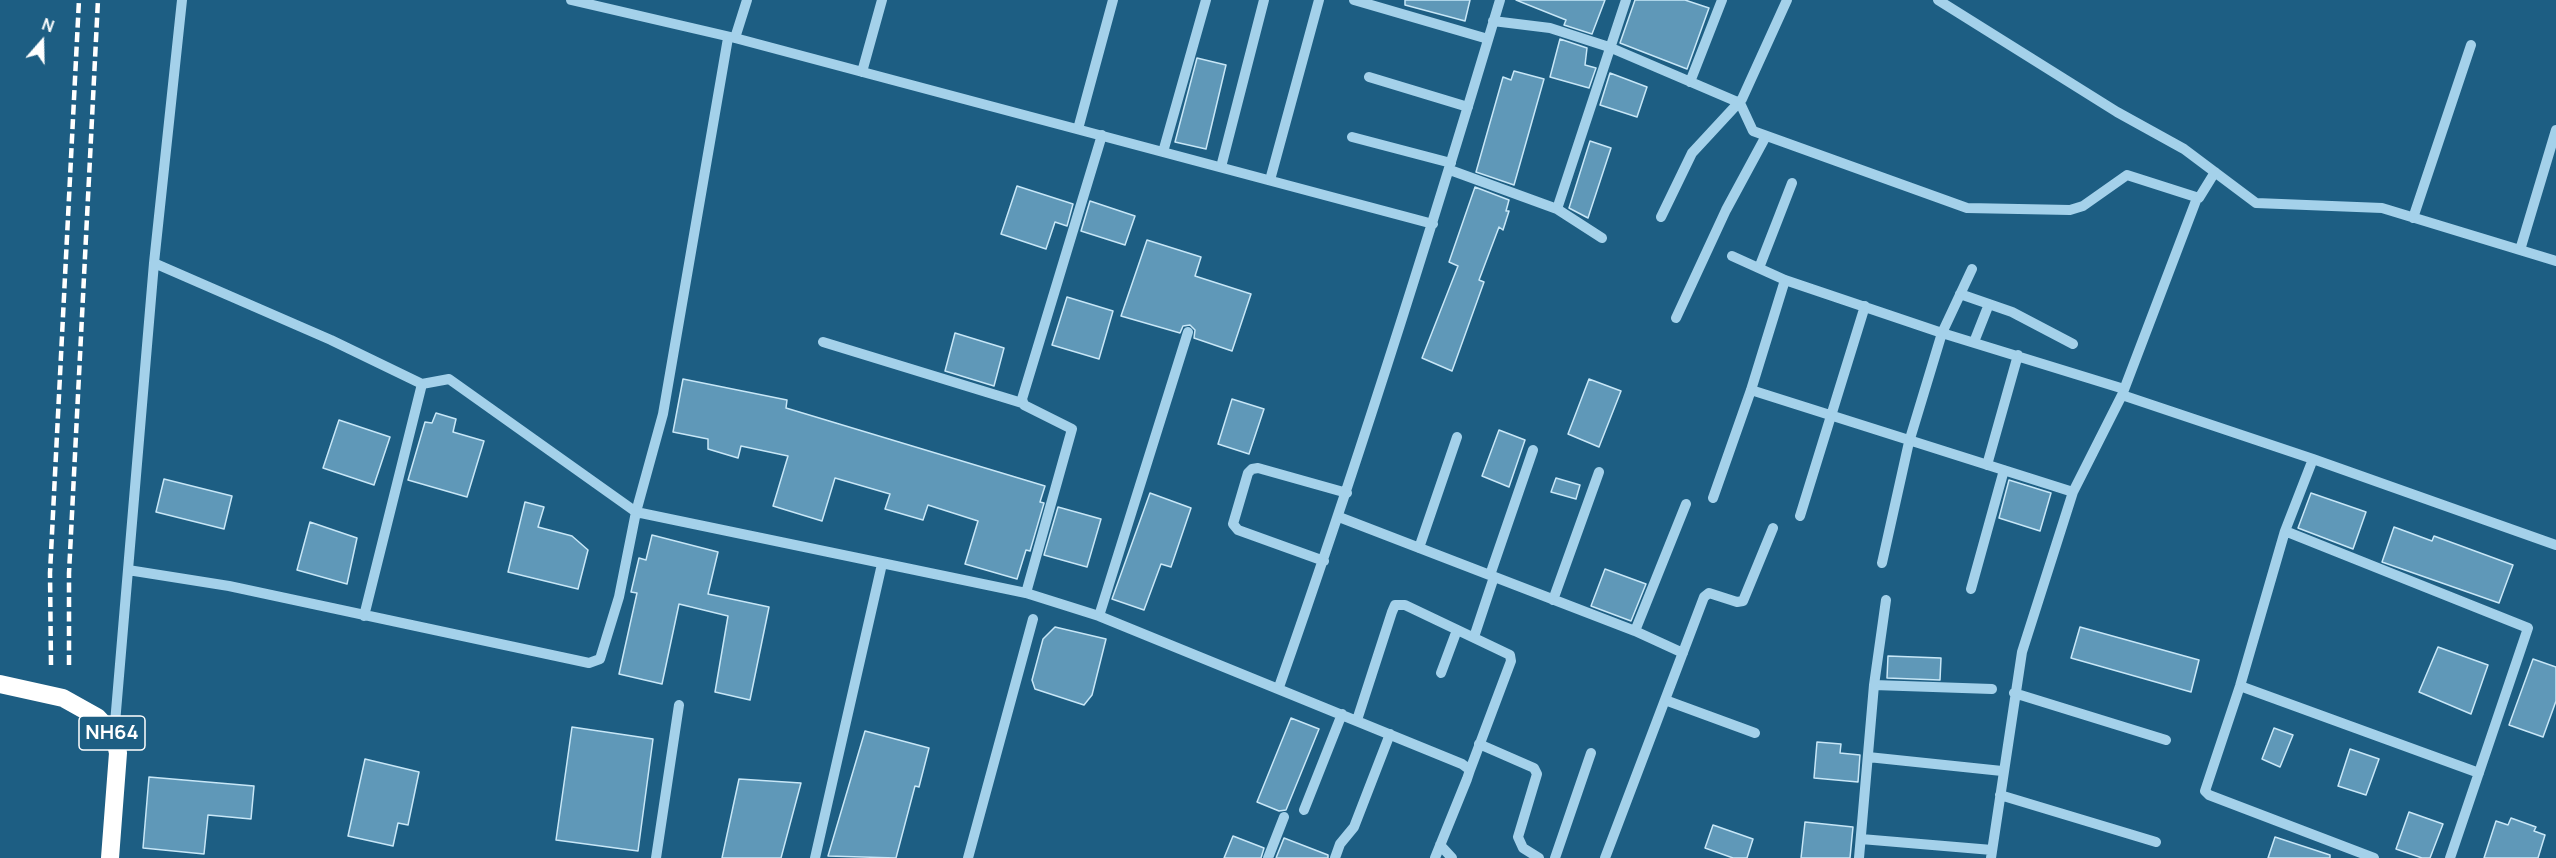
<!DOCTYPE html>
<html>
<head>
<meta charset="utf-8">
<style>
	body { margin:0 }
	#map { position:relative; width:2556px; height:858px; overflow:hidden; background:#1d5e83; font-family:Manrope,sans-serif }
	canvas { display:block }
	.north { position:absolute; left:12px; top:12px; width:60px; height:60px; -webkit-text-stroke:4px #1d5e83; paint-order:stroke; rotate:20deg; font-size:16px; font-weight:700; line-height:24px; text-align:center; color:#fff }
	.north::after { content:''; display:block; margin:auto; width:21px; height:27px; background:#fff; clip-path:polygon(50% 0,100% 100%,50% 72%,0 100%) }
</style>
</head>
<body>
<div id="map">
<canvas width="2556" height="858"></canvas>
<div class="north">N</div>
</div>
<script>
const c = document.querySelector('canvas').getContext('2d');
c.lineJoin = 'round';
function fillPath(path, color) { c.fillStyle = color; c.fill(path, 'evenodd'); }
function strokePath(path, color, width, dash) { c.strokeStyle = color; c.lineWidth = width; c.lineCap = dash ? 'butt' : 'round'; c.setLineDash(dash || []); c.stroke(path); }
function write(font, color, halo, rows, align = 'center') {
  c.font = font + ' Manrope,sans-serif'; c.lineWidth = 4.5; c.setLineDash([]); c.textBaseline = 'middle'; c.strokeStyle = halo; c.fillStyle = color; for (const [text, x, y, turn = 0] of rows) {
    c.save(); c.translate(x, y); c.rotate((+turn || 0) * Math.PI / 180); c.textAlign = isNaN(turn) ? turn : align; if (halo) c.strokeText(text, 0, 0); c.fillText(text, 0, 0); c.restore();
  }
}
const building = new Path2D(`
	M1405,0H1470L1465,21L1405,5Z
	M1516,0H1605L1592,34L1564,25L1566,20Z
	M1635,0H1685L1709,8L1687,69L1620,43Z
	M1560,39L1587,48L1585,65L1596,68L1589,88L1550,77Z
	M1197,58L1226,65L1206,149L1175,142Z
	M1514,71L1544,79L1514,185L1476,172L1503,77L1511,80Z
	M1610,73L1647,87L1637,117L1600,105Z
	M1590,141L1611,148L1588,218L1569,208Z
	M1017,186L1073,204L1067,226L1055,222L1046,249L1001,234Z
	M1475,187L1509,200L1506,211H1509L1503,230L1499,227L1479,280L1484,282L1452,371L1422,358L1458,266L1449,262Z
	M1090,201L1135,216L1125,245L1081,231Z
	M1147,240L1201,257L1195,276L1251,294L1232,351L1194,338L1195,330L1190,325L1183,326L1180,333L1121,316Z
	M1067,297L1113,311L1099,359L1052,345Z
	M955,333L1004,348L994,386L945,371Z
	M683,379L787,400L786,408L1045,486L1040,502L1044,503L1030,551L1026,550L1017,579L965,564L978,521L928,505L923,520L885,509L890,494L835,478L822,521L773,506L788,456L741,446L738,458L708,449V439L673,432Z
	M1589,379L1621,391L1599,447L1568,434Z
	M1232,399L1264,409L1249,454L1218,444Z
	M436,413L456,419L453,432L484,441L467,497L408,480L425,422L432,423Z
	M339,420L390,437L374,485L323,468Z
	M1499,430L1525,440L1509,487L1482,476Z
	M1556,478L1580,485L1576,499L1551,492Z
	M164,479L232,496L224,529L156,512Z
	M2009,480L2051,493L2040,531L1999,518Z
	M1150,493L1191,508L1171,567L1161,564L1144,610L1112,599Z
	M2311,493L2366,512L2353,549L2298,528Z
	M525,502L544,507L538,527L572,536L588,550L578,589L508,572Z
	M1058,507L1101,519L1087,567L1044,555Z
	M310,522L357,538L347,584L297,570Z
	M2394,527L2432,541L2434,536L2513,565L2499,603L2382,562Z
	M652,535L718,552L708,594L769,607L750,700L715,692L728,616L679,604L662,684L619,674L637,593L631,592L639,558L646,560Z
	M1605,569L1646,584L1631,621L1591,606Z
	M1055,627L1106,639L1092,695L1084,705L1035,689L1032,680L1043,639Z
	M2080,627L2199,660L2191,692L2071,658Z
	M2438,647L2488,665L2471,714L2419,692Z
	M1888,656L1941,658L1940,680L1887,678Z
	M2533,659L2556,667V701L2543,737L2509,725Z
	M1291,718L1319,729L1286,810L1279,811L1257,802Z
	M572,727L653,739L638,851L556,840Z
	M2274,728L2293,735L2280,767L2262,759Z
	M865,731L929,748L919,787L915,786L896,858L828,856Z
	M1817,742L1841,744L1840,753L1860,755L1858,782L1814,778Z
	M2350,749L2379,759L2366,795L2338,786Z
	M365,759L419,772L408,825L398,823L393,846L348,836Z
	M149,777L254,786L251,819L208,815L204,854L143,848Z
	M739,779L801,783L781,858H722Z
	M2409,812L2443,824L2430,858H2422L2396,849Z
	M2511,818L2536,827L2534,831L2545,835L2538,858H2484L2496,821L2508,825Z
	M1805,822L1853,827L1850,858H1801Z
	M1713,825L1753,839L1747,858H1733L1705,848Z
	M1233,836L1264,848L1261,858H1224Z
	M2275,837L2330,855V858H2268Z
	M1284,838L1328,855V858H1276Z`);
fillPath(building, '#5f98b8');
strokePath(building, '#c8e7f7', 1.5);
strokePath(new Path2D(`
	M571,0L735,38L1433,224
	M1354,0L1488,39
	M1938,0L2117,112L2184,149L2256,203L2382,208L2556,261
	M1493,21L1550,28L1609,47L1740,103L1753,131L1967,208L2070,210L2083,206L2127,175L2199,198L2215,172
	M735,38L747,0
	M862,72L882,0
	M1369,77L1468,107
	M1690,82L1722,0
	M1078,129L1113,0
	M1352,137L1451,163
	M1163,152L1206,0
	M1221,167L1264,0
	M1450,170L1557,209L1602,238
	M1270,180L1319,0
	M1557,209L1626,0
	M1661,217L1692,153L1742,99L1787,0
	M2413,218L2471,45
	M2520,250L2556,130
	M1732,256L1785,280L1942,333L2124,389
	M154,263L331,340L422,384L449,379L636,512L1026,593L1099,616L1462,764L1470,770L1467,779L1435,858
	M1759,268L1792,183
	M1960,294L2012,312L2073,344
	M1676,318L1726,210L1766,136
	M823,342L1022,403
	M1974,342L1989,304
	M1751,390L2073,492
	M2122,395L2313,459L2556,545
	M2313,459L2285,531L2240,686L2205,791L2209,795L2374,858
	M1987,465L2018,355
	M1713,498L1751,390L1785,280
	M1800,516L1865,306
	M1339,517L1635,631L1683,653
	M2285,531L2528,628L2450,858
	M1419,548L1457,437
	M1324,561L1238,530L1233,524L1248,473L1252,469L1258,468L1347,493
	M1882,563L1909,442L1942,333L1972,269
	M128,570L229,586L589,663L600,659L619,597L636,512L663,414L728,38
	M1490,575L1533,450
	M1971,589L2004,470
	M1026,593L1072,429L1024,405L1022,399L1102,135
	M1553,600L1599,472
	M364,616L422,384
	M1099,616L1188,332
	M1635,631L1686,504
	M1474,637L1494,577
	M1441,673L1457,630
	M1874,685L1992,689
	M2240,686L2479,773
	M1279,687C1359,460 1431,231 1500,0
	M2014,693L2166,740
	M1665,700L1755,733
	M1357,720L1392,612L1395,605H1405L1510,655L1511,661L1470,770
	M114,735L154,263L182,0
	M1479,744L1534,768L1537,774L1518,837L1523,848L1539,858
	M1868,757L2002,771
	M2000,795L2156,842
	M1304,810L1342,714
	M1861,839L1992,850
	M1440,845L1452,858
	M656,858L679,705
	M815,858L882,564
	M968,858L1033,619
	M1268,858L1284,817
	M1335,858L1340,844L1354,827L1390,734
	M1555,858L1591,753
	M1605,858L1704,597L1709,593L1737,602L1743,601L1773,528
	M1859,858L1874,685L1886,600
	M1991,858L2022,652L2073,492L2122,395L2197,198`), '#a4d1ea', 10);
strokePath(new Path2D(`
	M0,684L63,698L97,717L114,735L118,753L110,858`), '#fff', 18);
strokePath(new Path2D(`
	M51,665L50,573L79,0
	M69,665V573L98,0`), '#fff', 4.5, [10, 4.5]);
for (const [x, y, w] of [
	[112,733,66]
]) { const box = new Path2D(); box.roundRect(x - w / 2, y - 17, w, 34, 4.5); c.fillStyle = '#1d5e83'; c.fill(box); strokePath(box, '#fff', 1.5); }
write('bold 20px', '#fff', null, [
	["NH64",112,733]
]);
</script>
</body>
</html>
